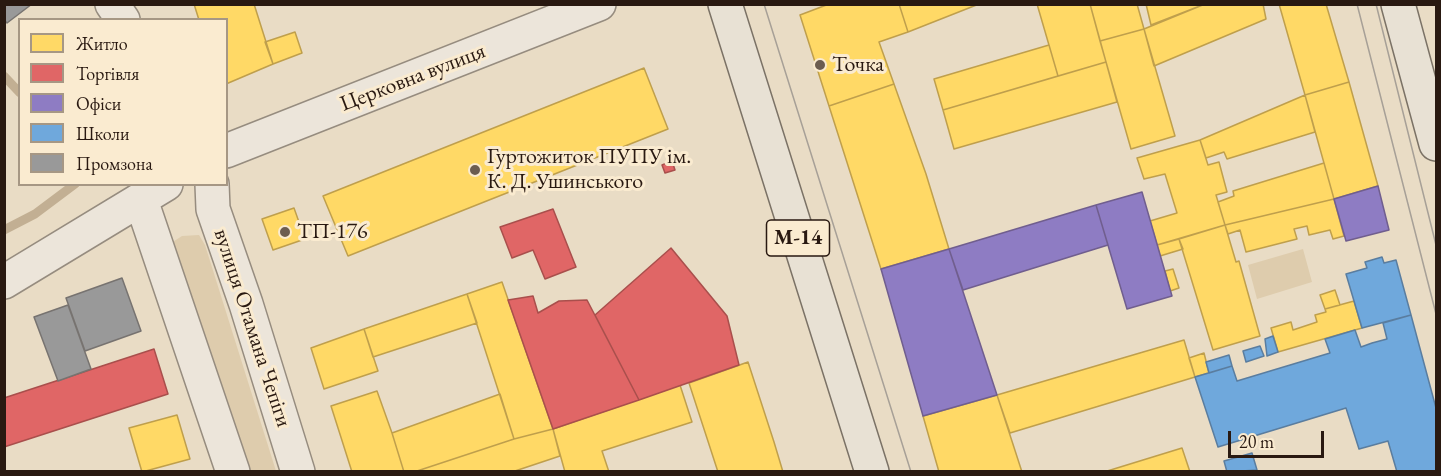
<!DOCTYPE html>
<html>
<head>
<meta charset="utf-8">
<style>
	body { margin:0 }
	#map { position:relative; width:1441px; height:476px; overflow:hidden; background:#e9dcc5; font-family:"EB Garamond",serif }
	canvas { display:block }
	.frame { position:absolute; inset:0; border:6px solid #291911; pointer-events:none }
	.legend { position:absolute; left:18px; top:18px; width:210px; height:168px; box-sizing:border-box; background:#faebd0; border:2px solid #a69784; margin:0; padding:8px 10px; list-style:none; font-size:18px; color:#291911 }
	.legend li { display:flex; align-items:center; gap:12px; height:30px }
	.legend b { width:30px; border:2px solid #a69784 }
	.scale { position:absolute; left:1228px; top:431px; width:96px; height:27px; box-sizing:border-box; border:3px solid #291911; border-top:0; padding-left:8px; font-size:18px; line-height:21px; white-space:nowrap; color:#291911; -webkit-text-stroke:4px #faebd0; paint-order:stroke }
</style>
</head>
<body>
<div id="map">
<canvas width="1441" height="476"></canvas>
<div class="frame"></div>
<ul class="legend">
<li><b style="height:16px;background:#ffd966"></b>Житло</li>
<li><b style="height:16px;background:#e06666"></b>Торгівля</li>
<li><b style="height:16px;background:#8e7cc3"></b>Офіси</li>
<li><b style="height:16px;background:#6fa8dc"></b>Школи</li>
<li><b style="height:16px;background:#999"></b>Промзона</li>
</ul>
<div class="scale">20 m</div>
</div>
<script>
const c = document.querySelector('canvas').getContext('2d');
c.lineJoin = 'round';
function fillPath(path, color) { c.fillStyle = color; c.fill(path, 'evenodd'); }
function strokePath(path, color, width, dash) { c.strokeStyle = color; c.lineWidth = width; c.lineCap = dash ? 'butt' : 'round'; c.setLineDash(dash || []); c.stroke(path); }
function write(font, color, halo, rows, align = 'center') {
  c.font = font + ' "EB Garamond",serif'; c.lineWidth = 6; c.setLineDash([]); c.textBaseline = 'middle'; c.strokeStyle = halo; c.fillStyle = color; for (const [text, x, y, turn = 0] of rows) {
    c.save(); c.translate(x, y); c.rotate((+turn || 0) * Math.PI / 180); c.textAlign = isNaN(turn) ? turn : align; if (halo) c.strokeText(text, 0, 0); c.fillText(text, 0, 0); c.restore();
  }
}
fillPath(new Path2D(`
	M199,235L205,245L276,471H238L168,245L182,236Z
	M1303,249L1312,282L1257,299L1248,265Z`), '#deccad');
const homes = new Path2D(`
	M194,4H254L273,64L226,84V20H199Z
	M829,4H899L908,32L879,42L894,84L829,106L800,15Z
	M899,4H979L908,32Z
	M1037,4H1090L1106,62L1058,76Z
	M1090,4H1137L1144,29L1100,41Z
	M1146,4H1205L1151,25Z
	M1205,4H1263L1266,19L1154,66L1144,29Z
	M1279,4H1326L1349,82L1305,95Z
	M1144,29L1175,136L1131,149L1100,41Z
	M295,32L302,53L273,64L265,42Z
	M1049,45L1058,76L943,110L934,79Z
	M1106,62L1117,102L954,149L943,110Z
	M644,68L668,129L348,256L323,196Z
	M1349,82L1378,186L1334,199L1305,95Z
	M894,84L926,174L949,249L881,269L829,106Z
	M1305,95L1315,132L1227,159L1224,152L1206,158L1200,140Z
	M1200,140L1208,165L1219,162L1227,192L1216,195L1225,225L1157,245L1150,221L1177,213L1165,174L1144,179L1137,158Z
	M1324,163L1334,199L1225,225L1218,202L1234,196L1233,191Z
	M1334,199L1344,236L1333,239L1330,230L1309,235L1307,226L1294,229L1297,239L1246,252L1240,230L1228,234L1225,225Z
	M294,208L305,239L273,250L262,219Z
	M1225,225L1236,262L1239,261L1260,336L1213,350L1179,239Z
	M1179,239L1183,249L1160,256L1157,245Z
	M1173,269L1179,288L1170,291L1165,271Z
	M502,282L553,429L514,439L467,294Z
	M1335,290L1340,305L1325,309L1320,295Z
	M467,294L477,323L373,357L364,329Z
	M1354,301L1362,328L1278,352L1271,328L1291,322L1293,330L1317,322L1315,315L1326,312L1325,309Z
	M364,329L378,371L324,389L311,348Z
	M1184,340L1195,377L1010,433L997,395Z
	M1204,353L1209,373L1195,377L1189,358Z
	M748,362L774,442L783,472H718L689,383Z
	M680,385L692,422L602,451L609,472H565L553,429Z
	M377,391L392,433L404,472H352L331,406Z
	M500,394L514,439L414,472H404L392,433Z
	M997,395L1022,472H939L923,416Z
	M177,415L190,459L142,472L129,428Z
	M553,429L560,456L512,472H414L514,439Z
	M1182,448L1190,472H1104Z`);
fillPath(homes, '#ffd966');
strokePath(homes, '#bf9f4c', 1.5);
const shops = new Path2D(`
	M672,161L675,170L665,173L662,165Z
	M553,209L576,267L545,279L533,250L512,258L500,227Z
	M671,248L727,316L739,365L639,400L595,315Z
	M533,296L538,313L559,301L587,300L639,400L553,429L508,300Z
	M154,349L168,394L4,447V398Z`);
fillPath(shops, '#e06666');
strokePath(shops, '#a94f4c', 1.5);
const offices = new Path2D(`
	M1378,186L1389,230L1346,241L1334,199Z
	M1142,192L1172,296L1127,309L1096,205Z
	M1096,205L1108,245L963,290L949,249Z
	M949,249L997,395L923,416L881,269Z`);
fillPath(offices, '#8e7cc3');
strokePath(offices, '#705e8e', 1.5);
const schools = new Path2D(`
	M1382,257L1384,263L1396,260L1411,315L1362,328L1346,274L1367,268L1365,262Z
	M1411,315L1436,408V472H1397L1388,441L1359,449L1346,408L1218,447L1195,377L1232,366L1237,381L1330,353L1325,339L1355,330L1361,347L1372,343L1387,339L1383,323Z
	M1273,336L1278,352L1267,356L1265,339Z
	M1260,346L1264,356L1246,362L1243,351Z
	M1229,355L1232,366L1209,373L1206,362Z
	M1252,453L1257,470L1227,472L1224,461Z`);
fillPath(schools, '#6fa8dc');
strokePath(schools, '#5a7d9f', 1.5);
const industry = new Path2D(`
	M4,4H32L7,23L4,20Z
	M122,278L141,331L85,351L66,298Z
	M68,305L91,369L58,381L34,317Z`);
fillPath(industry, '#999');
strokePath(industry, '#777370', 1.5);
strokePath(new Path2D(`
	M4,76L20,93
	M4,230L35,214L75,184`), '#c2af93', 9);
const street = new Path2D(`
	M112,4L123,20
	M226,151L599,4
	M212,184L213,209L246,304L298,472
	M141,200L233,472
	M4,282L166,184`);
const primary = new Path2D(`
	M725,4L872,472
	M1398,4L1436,144`);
strokePath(street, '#968c7f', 36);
strokePath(primary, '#7b7266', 36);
strokePath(street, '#ece5da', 33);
strokePath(primary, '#e8e1d4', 33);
strokePath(new Path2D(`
	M764,4L911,472
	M1357,4L1436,314
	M1376,4L1436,245`), '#a7a097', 1.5);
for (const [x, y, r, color] of [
	[820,65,6,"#6c5d50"],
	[475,170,6,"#6c5d50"],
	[285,232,6,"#6c5d50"]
]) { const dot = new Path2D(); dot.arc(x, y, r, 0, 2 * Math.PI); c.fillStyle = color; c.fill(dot); strokePath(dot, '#faebd0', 2); }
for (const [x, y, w] of [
	[798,238,63]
]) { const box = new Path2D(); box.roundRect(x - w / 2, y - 18, w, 36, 4.5); c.fillStyle = '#faebd0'; c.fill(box); strokePath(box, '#291911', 1.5); }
write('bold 21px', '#291911', null, [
	["М-14",798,238]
]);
write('22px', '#291911', '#faebd0', [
	["Точка",832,65],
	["Гуртожиток ПУПУ ім.",487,157],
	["К. Д. Ушинського",487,182],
	["ТП-176",297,232]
], 'left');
write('22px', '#291911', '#faebd0', [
	["Церковна вулиця",413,78,-21],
	["вулиця Отамана Чепіги",252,328,72]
]);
</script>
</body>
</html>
